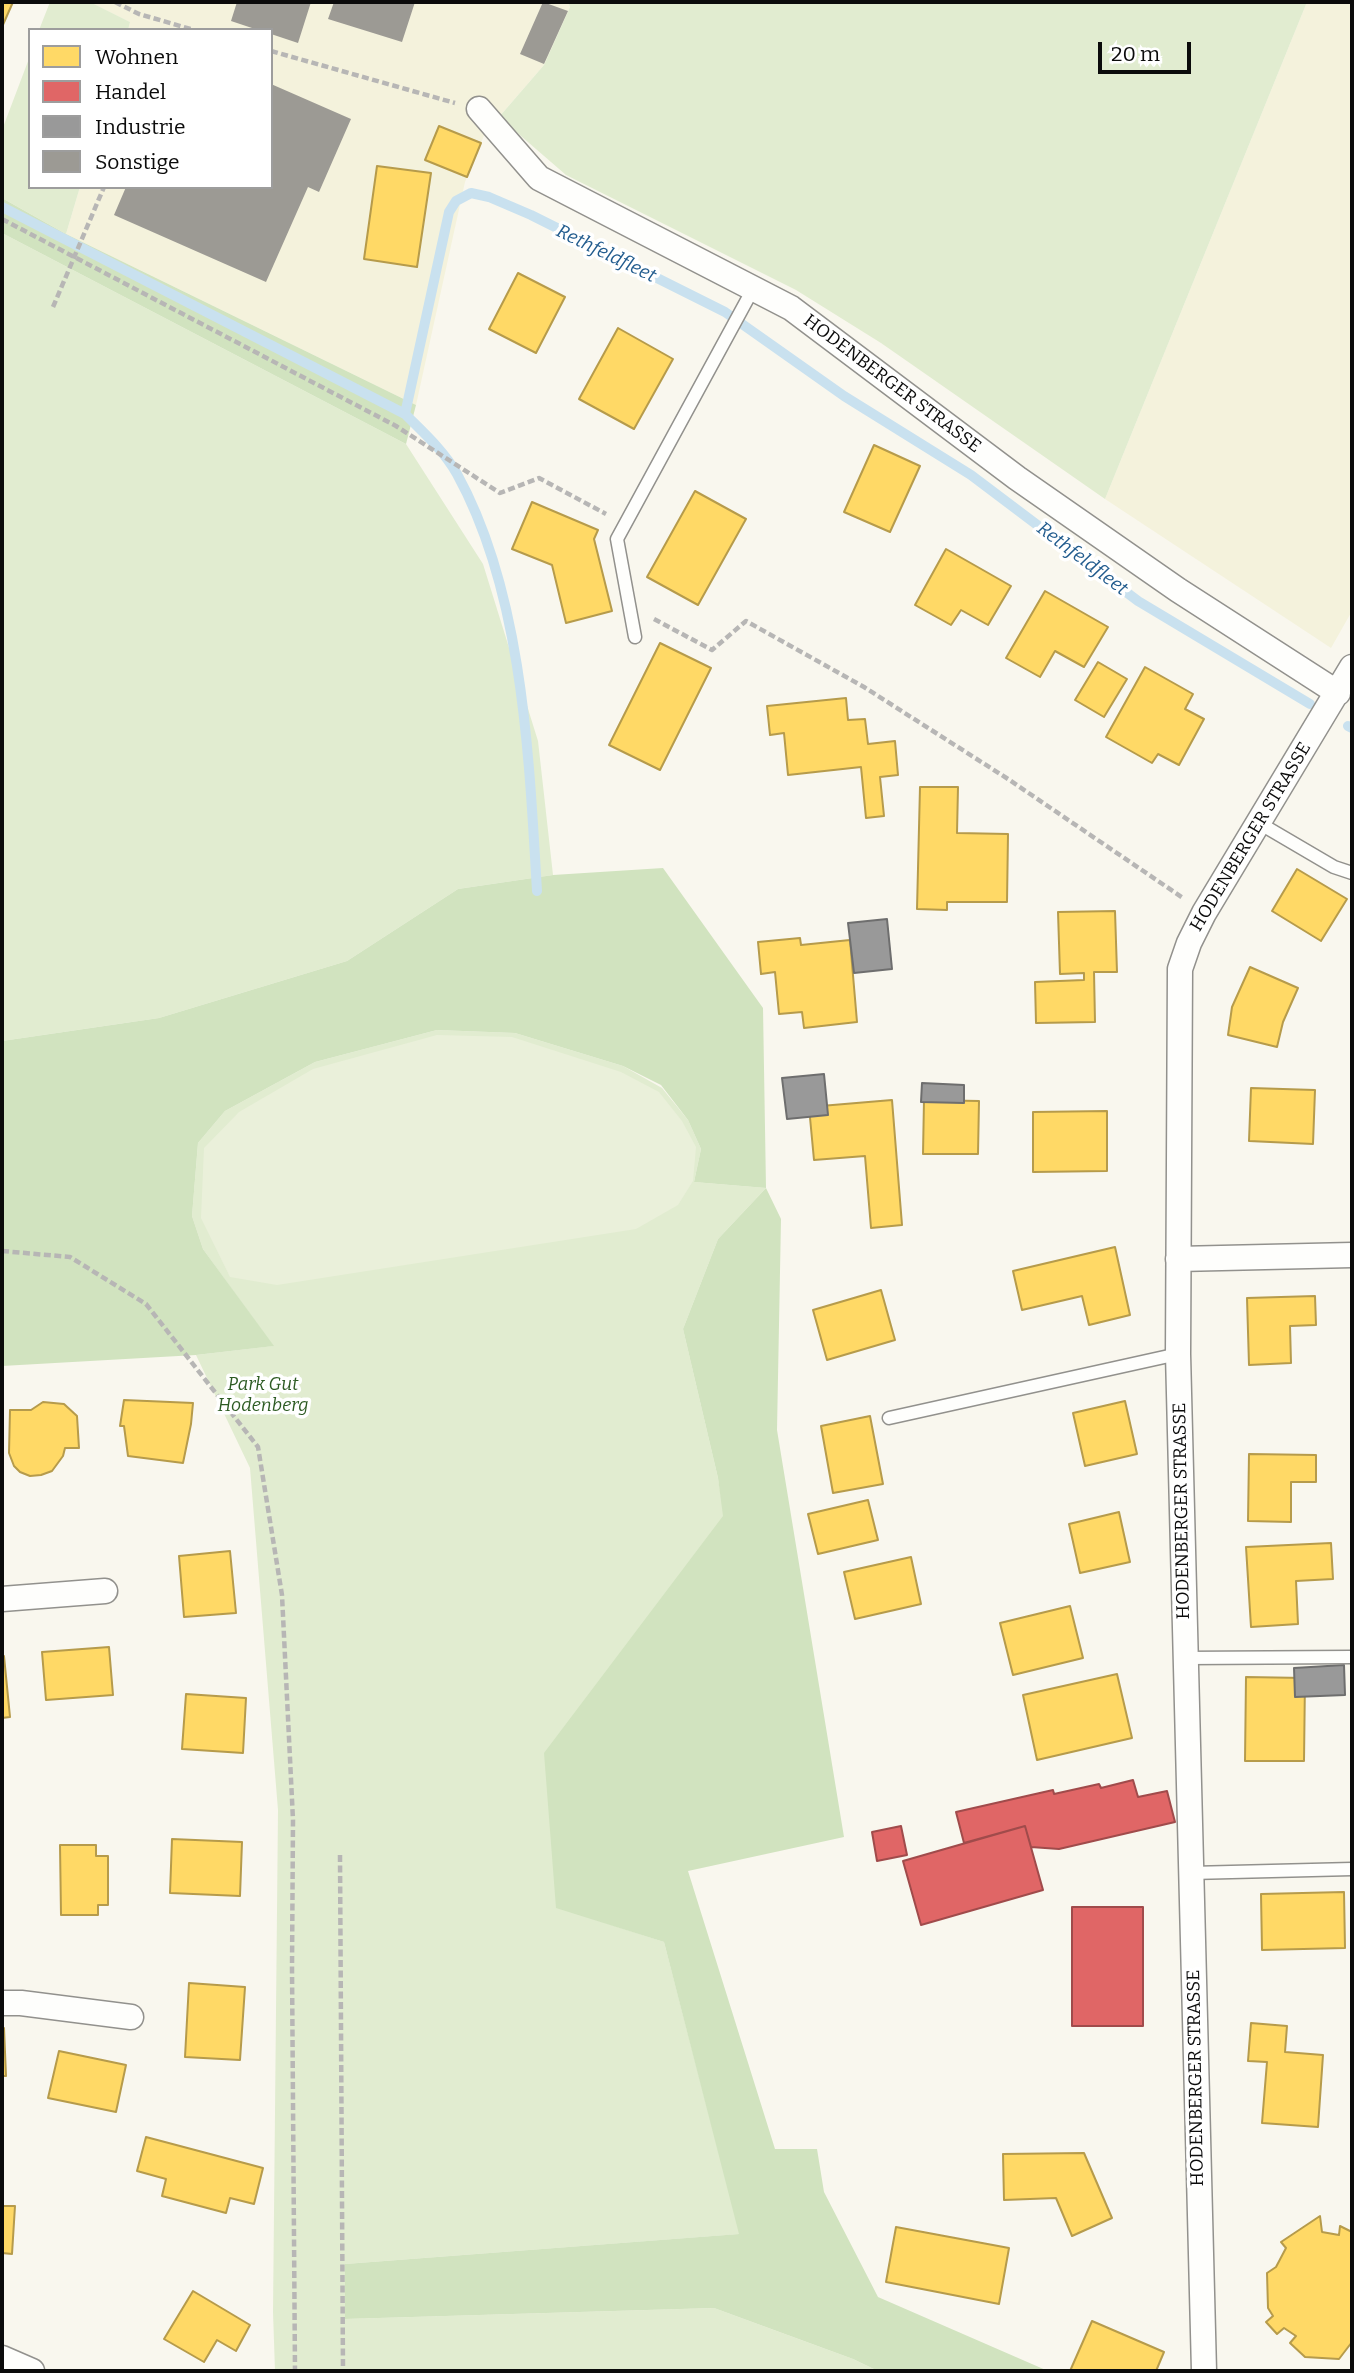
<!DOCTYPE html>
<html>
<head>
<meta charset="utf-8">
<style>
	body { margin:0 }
	#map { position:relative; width:1354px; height:2373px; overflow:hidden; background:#f9f7ee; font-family:Bitter,serif }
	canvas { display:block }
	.frame { position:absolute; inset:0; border:4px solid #0b0b0b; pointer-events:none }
	.legend { position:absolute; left:28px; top:28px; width:245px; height:161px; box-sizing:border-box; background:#fff; border:2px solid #9d9d9d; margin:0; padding:9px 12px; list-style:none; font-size:21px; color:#0b0b0b }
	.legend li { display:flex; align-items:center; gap:14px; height:35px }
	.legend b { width:35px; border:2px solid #9d9d9d }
	.scale { position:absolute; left:1098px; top:42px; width:93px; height:32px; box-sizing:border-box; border:4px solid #0b0b0b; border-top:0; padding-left:9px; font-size:21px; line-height:24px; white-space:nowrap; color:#0b0b0b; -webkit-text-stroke:5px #fff; paint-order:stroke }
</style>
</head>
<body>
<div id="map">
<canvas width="1354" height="2373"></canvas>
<div class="frame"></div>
<ul class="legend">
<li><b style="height:19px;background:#ffd966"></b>Wohnen</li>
<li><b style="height:19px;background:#e06666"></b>Handel</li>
<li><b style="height:19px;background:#999"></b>Industrie</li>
<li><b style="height:19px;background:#9c9a94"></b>Sonstige</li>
</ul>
<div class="scale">20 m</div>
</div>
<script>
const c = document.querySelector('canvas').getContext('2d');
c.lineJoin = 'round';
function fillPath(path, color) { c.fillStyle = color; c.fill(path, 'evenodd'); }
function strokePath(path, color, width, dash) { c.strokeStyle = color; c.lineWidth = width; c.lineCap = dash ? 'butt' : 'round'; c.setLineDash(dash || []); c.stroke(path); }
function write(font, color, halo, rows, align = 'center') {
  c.font = font + ' Bitter,serif'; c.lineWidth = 7; c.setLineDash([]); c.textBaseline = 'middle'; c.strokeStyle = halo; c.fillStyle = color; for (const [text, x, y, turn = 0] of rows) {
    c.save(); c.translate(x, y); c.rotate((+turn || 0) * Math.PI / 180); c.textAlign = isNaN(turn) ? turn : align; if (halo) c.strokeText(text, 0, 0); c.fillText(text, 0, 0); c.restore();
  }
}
fillPath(new Path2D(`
	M90,2H568L570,7L544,65L485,133L465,182L416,405L66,234L80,187H271V30H128L130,22Z
	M1307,2H1352V611L1331,648L1105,499Z`), '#f4f2dc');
fillPath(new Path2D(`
	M50,2H90L130,22L128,30H39Z
	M568,2H1307L1105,499L881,343L796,290L566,175L499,117L544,65L570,7Z
	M30,56V187H80L66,234L2,198V130Z
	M2,233L406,444L483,564L538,741L553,875L458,889L347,961L159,1018L2,1041Z
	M437,1030L515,1033L623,1066L662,1088L688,1120L701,1149L694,1182L766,1188L718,1239L683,1329L718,1478L724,1515L556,1907L664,1942L740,2234L345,2264V2319L714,2308L853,2359L878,2371H275L273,2312L278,1810L250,1468L196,1355L273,1346L203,1249L192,1216L198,1143L225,1111L315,1062Z`), '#e1ecd0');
fillPath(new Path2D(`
	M2,198L66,234L416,405L406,444L2,233Z
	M663,868L763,1008L766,1188L781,1219L777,1430L844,1837L688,1871L775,2149H817L824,2192L878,2297L1048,2371H878L853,2359L714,2308L345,2319V2264L739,2234L664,1942L556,1908L544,1753L723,1516L718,1478L683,1329L718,1239L766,1188L694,1182L701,1149L688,1120L661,1085L623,1066L515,1033L437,1030L315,1062L225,1111L198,1143L192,1216L203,1249L274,1346L196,1355L2,1366V1041L159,1018L347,961L458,889L553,875Z`), '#d1e3bf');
fillPath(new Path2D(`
	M437,1035L512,1037L621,1072L659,1092L682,1121L696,1147L693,1181L678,1205L636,1229L277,1285L230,1277L201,1218L204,1148L239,1112L313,1069Z`), '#eaf0da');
const homes = new Path2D(`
	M2,2H13L2,27Z
	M439,126L481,143L467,177L425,160Z
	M377,166L431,173L417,267L364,259Z
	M518,273L565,297L536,353L489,329Z
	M618,328L673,359L634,429L579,399Z
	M874,445L920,466L890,532L844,512Z
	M695,491L746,519L698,605L647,577Z
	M532,502L598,530L594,539L612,611L566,623L552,565L512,549Z
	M946,549L1011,586L988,625L961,610L951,625L915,605Z
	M1045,591L1108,627L1084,667L1055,651L1040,677L1006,658Z
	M660,643L711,668L660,770L609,745Z
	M1098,662L1127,679L1104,717L1075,700Z
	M1145,667L1193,694L1185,709L1204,719L1179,765L1158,754L1152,763L1106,737Z
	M846,698L848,720L865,719L868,744L895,741L898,775L880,777L884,816L866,818L861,767L788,775L784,733L770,735L767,706Z
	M920,787H958L957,833L1008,834L1007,902H947V910L917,909Z
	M1297,869L1347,899L1321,941L1272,911Z
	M1115,911L1117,972H1094L1095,1022L1036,1023L1035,982L1084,980V973L1060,974L1058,912Z
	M800,938L801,945L850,940L857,1022L804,1028L802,1012L779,1014L775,972L761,974L758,942Z
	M1250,967L1298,988L1283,1022L1277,1047L1228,1035L1232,1007Z
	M1251,1088L1315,1090L1313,1144L1249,1141Z
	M892,1100L902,1225L871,1228L865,1156L814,1160L809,1107Z
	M924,1100L979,1101L978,1154H923Z
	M1107,1111V1171L1033,1172V1112Z
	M1115,1247L1130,1315L1089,1325L1082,1296L1022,1310L1013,1271Z
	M881,1290L895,1340L827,1360L813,1310Z
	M1315,1296L1316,1325L1290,1326L1291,1363L1249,1365L1247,1298Z
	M124,1400L193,1403L191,1424L183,1463L128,1456L124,1426H120Z
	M1125,1401L1137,1454L1085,1466L1073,1413Z
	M43,1402L64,1404L77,1416L79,1448H65L63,1456L52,1471L41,1475L30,1476L20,1472L14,1466L9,1453L10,1410H31Z
	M870,1416L883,1484L833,1493L821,1426Z
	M1249,1454L1316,1455V1482H1291V1522L1248,1521Z
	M868,1500L878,1540L818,1554L808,1514Z
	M1119,1512L1130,1562L1080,1573L1069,1524Z
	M1331,1543L1333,1579L1296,1581L1298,1624L1251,1627L1246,1547Z
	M230,1551L236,1613L184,1617L179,1556Z
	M911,1557L921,1604L855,1619L844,1572Z
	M1070,1606L1083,1658L1013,1675L1000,1623Z
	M109,1647L113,1695L46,1700L42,1652Z
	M2,1656H4L10,1717L2,1718Z
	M1117,1674L1132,1738L1037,1760L1023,1695Z
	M1246,1677L1305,1678L1304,1761H1245Z
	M186,1694L246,1698L243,1753L182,1749Z
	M172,1839L242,1842L240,1896L170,1893Z
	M60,1845H96V1856H108V1905H98V1915H61Z
	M1344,1892L1345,1948L1262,1950L1261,1894Z
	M189,1983L245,1987L240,2060L185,2057Z
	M1251,2023L1287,2026L1285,2052L1323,2055L1318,2127L1262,2123L1267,2062L1248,2061Z
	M2,2028H4L6,2076H2Z
	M59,2051L126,2065L116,2112L48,2098Z
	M146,2137L263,2168L254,2204L230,2198L226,2213L162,2196L166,2179L137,2171Z
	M1084,2153L1112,2218L1072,2236L1056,2198L1004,2200L1003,2154Z
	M2,2206H15L12,2254L2,2253Z
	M1320,2216L1322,2232L1339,2235L1340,2226L1352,2232V2342L1339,2359L1305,2357L1290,2343L1296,2336L1284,2328L1277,2334L1266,2322L1273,2316L1268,2308L1267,2273L1276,2267L1286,2248L1281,2242Z
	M896,2227L1009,2248L999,2304L886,2282Z
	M193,2291L250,2325L236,2351L217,2340L204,2362L164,2339Z
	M1092,2321L1164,2352L1156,2371H1070Z`);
fillPath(homes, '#ffd966');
strokePath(homes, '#b69b4b', 2);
const shops = new Path2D(`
	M1133,1780L1138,1797L1167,1791L1175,1822L1059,1849L1031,1847L1025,1826L964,1843L956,1812L1053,1790L1054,1794L1099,1784L1101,1788Z
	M901,1826L907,1855L877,1861L872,1832Z
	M1025,1826L1043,1890L921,1925L903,1861Z
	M1072,1907H1143V2026H1072Z`);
fillPath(shops, '#e06666');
strokePath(shops, '#a04b4b', 2);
const industry = new Path2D(`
	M887,919L892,969L854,973L848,923Z
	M824,1074L828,1115L787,1119L782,1078Z
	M922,1083L964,1085V1103L921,1102Z
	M1344,1665L1345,1695L1295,1697L1294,1668Z`);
fillPath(industry, '#999');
strokePath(industry, '#6e6e6e', 2);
strokePath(new Path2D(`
	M2,207L405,414C424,433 444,451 457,474C523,594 529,757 537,891
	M405,414L449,212L456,201L471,193L489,197L531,215L725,312L844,396L971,475L1138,601L1310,704
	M1348,726L1352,728`), '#c9e1ef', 10);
fillPath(new Path2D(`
	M237,2H311L298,43L271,34V30H258L231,21Z
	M334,2H415L402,42L328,19Z
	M543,2L568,11L544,64L520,54Z
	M271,84L351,119L319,192L308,187L266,282L114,215L126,187H271Z`), '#9c9a94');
const lane = new Path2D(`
	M635,637L617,539L753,289
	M1259,823L1334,867L1352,873
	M889,1418L1178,1354
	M1185,1658L1352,1657
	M1191,1873L1352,1869`);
const street = new Path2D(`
	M479,109L539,178L791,308L1017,478L1178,590L1338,693
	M1178,1259L1352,1255
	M2,1599L105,1591
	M2,2003H21L131,2017
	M2,2358L32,2371
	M1204,2371L1178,1354L1180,969L1189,943L1204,913L1352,667`);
strokePath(lane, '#92918d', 15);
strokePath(street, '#92918d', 27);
strokePath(new Path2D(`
	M115,2L139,14L194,30
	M271,51L455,103
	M2,219L396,426L500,493L539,478L606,514
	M53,307L104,187
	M654,619L712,650L746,621L864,687L1008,779L1183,898
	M2,1251L70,1257L146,1304L258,1447L282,1595L293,1820L292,1968L295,2371
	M340,1855L343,2371`), '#b7b6b5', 4.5, [7, 3.5]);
strokePath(lane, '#fefefc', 12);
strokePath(street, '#fefefc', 24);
write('18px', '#0b0b0b', '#fff', [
	["HODENBERGER STRASSE",892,384,37],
	["HODENBERGER STRASSE",1251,837,-59],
	["HODENBERGER STRASSE",1182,1511,-91],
	["HODENBERGER STRASSE",1196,2078,-91]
]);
write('italic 18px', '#2d5b23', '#fff', [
	["Park Gut",263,1385],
	["Hodenberg",263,1406]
]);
write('italic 19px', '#225c8e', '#fff', [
	["Rethfeldfleet",606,254,26],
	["Rethfeldfleet",1082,559,37]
]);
</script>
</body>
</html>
